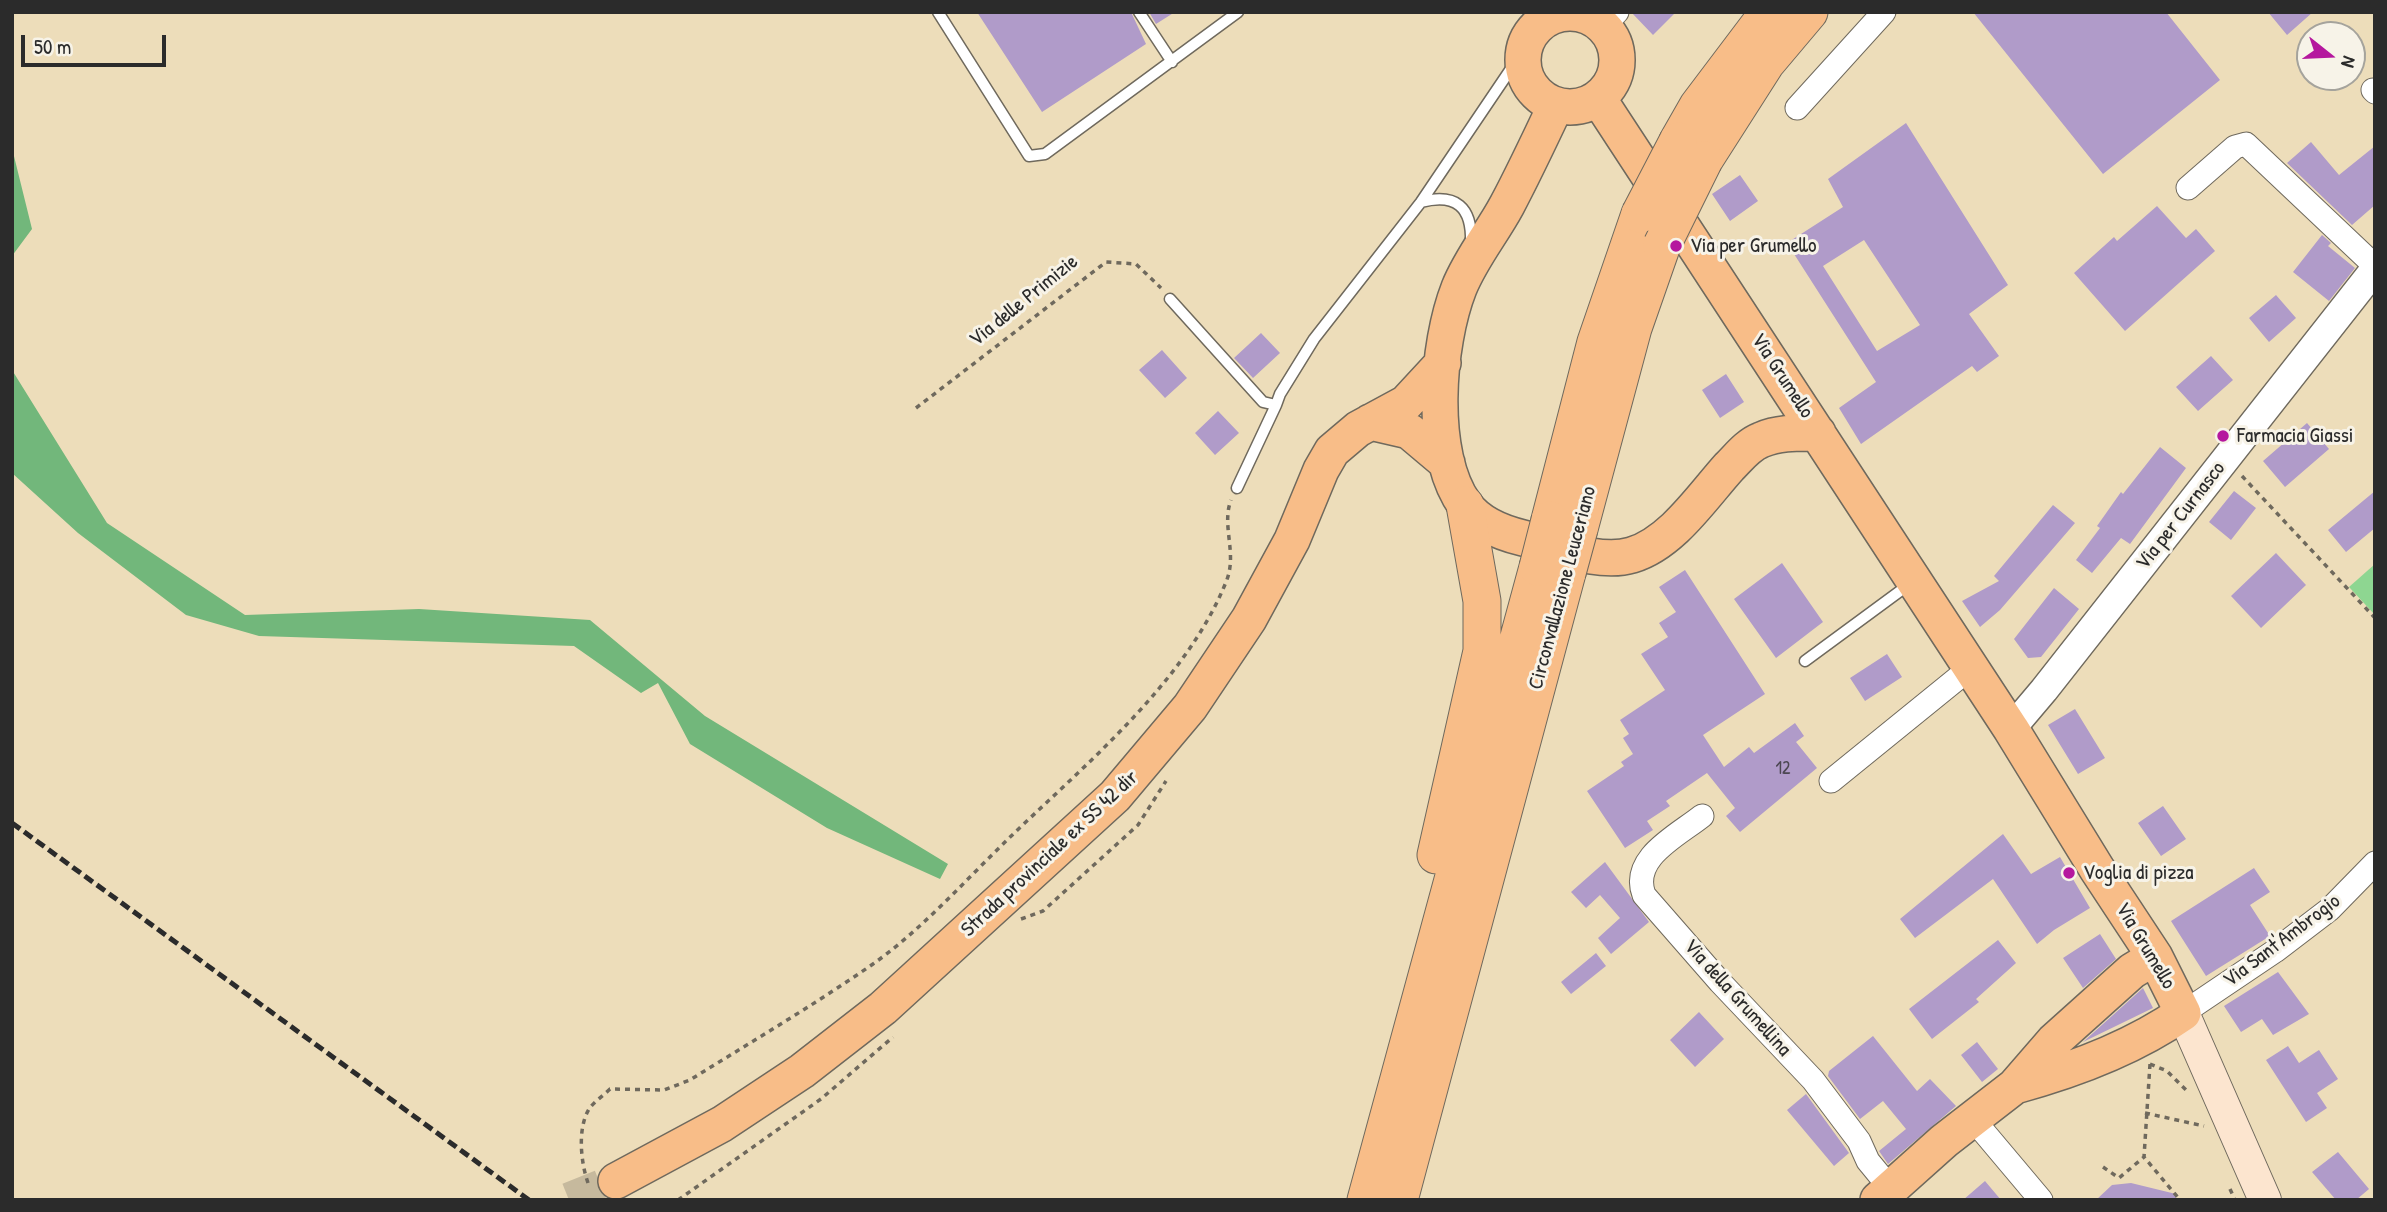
<!DOCTYPE html>
<html>
<head>
<meta charset="utf-8">
<style>
	body { margin:0 }
	#map { position:relative; width:2387px; height:1212px; overflow:hidden; background:#edddba; font-family:"Patrick Hand",sans-serif }
	canvas { display:block }
	.frame { position:absolute; inset:0; border:14px solid #2b2b2b; pointer-events:none }
	.north { position:absolute; left:2296px; top:21px; width:70px; height:70px; box-sizing:border-box; background:#f7f3e8; border:2px solid #a5a39c; border-radius:50%; rotate:108deg; font-size:19px; font-weight:700; line-height:28px; text-align:center; color:#2b2b2b }
	.north::after { content:''; display:block; margin:auto; width:24px; height:32px; background:#b5179e; clip-path:polygon(50% 0,100% 100%,50% 72%,0 100%) }
	.scale { position:absolute; left:21px; top:35px; width:145px; height:32px; box-sizing:border-box; border:4px solid #2b2b2b; border-top:0; padding-left:9px; font-size:21px; line-height:24px; white-space:nowrap; color:#2b2b2b; -webkit-text-stroke:5px #f7f3e8; paint-order:stroke }
</style>
</head>
<body>
<div id="map">
<canvas width="2387" height="1212"></canvas>
<div class="frame"></div>
<div class="north">N</div>
<div class="scale">50 m</div>
</div>
<script>
const c = document.querySelector('canvas').getContext('2d');
c.lineJoin = 'round';
function fillPath(path, color) { c.fillStyle = color; c.fill(path, 'evenodd'); }
function strokePath(path, color, width, dash) { c.strokeStyle = color; c.lineWidth = width; c.lineCap = dash ? 'butt' : 'round'; c.setLineDash(dash || []); c.stroke(path); }
function write(font, color, halo, rows, align = 'center') {
  c.font = font + ' "Patrick Hand",sans-serif'; c.lineWidth = 6; c.setLineDash([]); c.textBaseline = 'middle'; c.strokeStyle = halo; c.fillStyle = color; for (const [text, x, y, turn = 0] of rows) {
    c.save(); c.translate(x, y); c.rotate((+turn || 0) * Math.PI / 180); c.textAlign = isNaN(turn) ? turn : align; if (halo) c.strokeText(text, 0, 0); c.fillText(text, 0, 0); c.restore();
  }
}
fillPath(new Path2D(`
	M2375,564V615L2349,587Z`), '#8ed691');
fillPath(new Path2D(`
	M12,148L32,229L12,256Z
	M12,370L107,523L245,615L419,609L590,620L705,716L948,864L940,879L827,828L690,744L658,683L641,693L574,646L259,636L186,615L78,533L12,473Z`), '#72b77b');
fillPath(new Path2D(`
	M977,12H1131L1146,44L1042,112Z
	M1149,12H1175L1156,24Z
	M1631,12H1676L1653,35Z
	M1973,12H2166L2220,80L2103,174Z
	M2268,12H2313L2287,35Z
	M1906,123L2008,285L1969,314L1999,356L1977,372L1972,366L1861,444L1839,408L1876,382L1787,243L1843,207L1828,179ZM1864,240L1920,325L1877,351L1823,266Z
	M2311,142L2339,175L2375,146V205L2352,225L2287,163Z
	M1740,175L1758,201L1730,221L1712,194Z
	M2157,206L2186,238L2196,229L2215,251L2125,331L2074,273L2114,237L2117,241Z
	M2322,235L2331,243L2328,246L2355,268L2329,301L2293,272Z
	M2276,295L2296,318L2269,342L2249,318Z
	M1261,333L1280,353L1253,378L1234,358Z
	M1162,350L1187,378L1165,398L1139,370Z
	M2211,356L2233,380L2198,411L2176,387Z
	M1726,374L1744,402L1720,418L1702,390Z
	M1218,411L1239,433L1215,455L1195,433Z
	M2307,423L2329,449L2285,487L2263,461Z
	M2160,447L2186,468L2130,544L2121,538L2092,573L2076,560L2100,528L2097,526L2121,492L2123,494Z
	M2234,491L2256,508L2231,540L2209,522Z
	M2375,491V528L2346,552L2328,530Z
	M2053,505L2075,523L2000,610L1980,627L1962,601L1999,581L1994,576Z
	M2276,553L2306,585L2261,628L2231,596Z
	M1782,563L1823,622L1776,658L1734,599Z
	M1685,570L1765,694L1703,735L1724,767L1749,747L1754,753L1795,723L1804,736L1796,742L1817,768L1740,832L1726,816L1735,808L1707,773L1666,801L1670,806L1647,821L1653,830L1625,848L1587,791L1624,766L1621,762L1633,754L1623,738L1629,734L1620,720L1665,690L1641,654L1668,637L1659,623L1676,612L1659,587Z
	M2054,588L2079,609L2041,657L2028,658L2014,639Z
	M1887,654L1902,677L1865,701L1850,678Z
	M2075,709L2105,758L2078,774L2048,725Z
	M2163,806L2186,839L2161,856L2138,823Z
	M2003,834L2031,874L2060,857L2090,908L2054,930L2037,944L1993,879L1915,938L1900,919Z
	M1605,862L1649,922L1611,954L1598,938L1620,918L1600,895L1586,908L1571,892Z
	M2254,868L2270,892L2250,905L2270,936L2206,976L2171,921Z
	M2100,934L2116,959L2083,988L2063,958Z
	M1998,940L2016,963L1976,999L1979,1002L1932,1039L1909,1009Z
	M1596,953L1606,966L1571,994L1561,982Z
	M2278,972L2309,1014L2273,1035L2262,1019L2241,1032L2224,1006Z
	M2143,988L2153,1008L2083,1042Z
	M1699,1012L1724,1039L1695,1067L1670,1040Z
	M1873,1036L1917,1091L1930,1079L1956,1106L1888,1164L1879,1151L1906,1129L1883,1101L1860,1119L1828,1076L1829,1071Z
	M1977,1042L1998,1069L1982,1082L1961,1055Z
	M2288,1046L2299,1063L2319,1050L2338,1079L2317,1093L2327,1108L2306,1122L2266,1060Z
	M1806,1094L1849,1153L1834,1166L1787,1110Z
	M2338,1152L2369,1189L2356,1200H2336L2312,1172Z
	M1985,1181L2001,1200H1963Z
	M2131,1183L2176,1194V1200H2096L2112,1185Z`), '#b09bc9');
strokePath(new Path2D(`
	M569,1200L616,1181`), '#c6b99d', 35, [35, 18]);
const service = new Path2D(`
	M938,12L1029,156L1045,154L1238,12
	M1139,12L1172,62
	M1421,202C1456,193 1472,207 1471,242
	M1170,299L1263,402L1276,405L1280,394L1314,339L1421,202L1523,51
	M1237,488L1276,405
	M1805,661L1911,583`);
const minor = new Path2D(`
	M1603,26L1617,12
	M2373,90L2375,92
	M1797,108L1884,12
	M2188,188L2235,147L2246,144L2375,266
	M1831,781L1969,669
	M1702,816C1677,836 1630,858 1644,895L1720,982L1813,1080L1859,1141L1868,1161L1891,1189
	M2183,1013L2275,951L2330,909L2375,863
	M1972,1118L2041,1200`);
const tertiary = new Path2D(`
	M2011,729L2044,690L2375,269`);
const secondary = new Path2D(`
	M2183,1013L2265,1200`);
const primary = new Path2D(`
	M1523 60a47 47 0 1 1 94 0a47 47 0 1 1-94 0Z
	M1598,98L2011,729L2097,869L2155,957L2183,1013C2133,1048 2074,1070 2015,1086
	M1556,105C1540,139 1524,173 1507,205C1492,233 1471,258 1459,288C1437,344 1428,454 1465,505C1478,523 1502,533 1523,538C1556,546 1599,565 1632,555C1672,543 1702,497 1729,467C1739,457 1748,445 1761,440C1779,432 1799,433 1818,433
	M1370,422L1409,431L1447,463
	M616,1181L722,1124L802,1071L883,1008L1115,796L1190,707L1249,619L1292,540L1321,470L1332,451L1358,429L1406,403L1443,363
	M1878,1200L1944,1141L2015,1086L2054,1041L2132,971L2155,957`);
const trunk = new Path2D(`
	M1678,141L1698,106L1769,12
	M1704,160L1766,63L1809,12
	M1550,520L1596,342L1640,214
	M1579,529L1633,328L1662,245
	M1436,855L1482,651V601L1465,505
	M1366,1200L1538,567
	M1399,1200L1567,573`);
strokePath(service, '#6f695d', 13);
strokePath(minor, '#6f695d', 25);
strokePath(tertiary, '#6f695d', 31);
strokePath(secondary, '#6f695d', 34);
strokePath(primary, '#6f695d', 38);
strokePath(trunk, '#6f695d', 39);
strokePath(new Path2D(`
	M916,408L1106,262L1136,264L1161,288
	M2242,476L2375,618
	M1021,919L1043,911L1138,825L1166,781
	M2150,1064L2167,1071L2188,1092
	M2150,1064L2144,1157L2180,1200
	M2145,1113L2204,1126
	M2103,1167L2119,1178L2144,1157
	M588,1183C581,1163 577,1129 589,1109C594,1102 604,1095 610,1089L664,1090L690,1080C751,1042 814,1005 873,964C921,930 963,883 1005,842C1082,767 1185,684 1226,582C1238,554 1221,526 1231,500
	M2230,1189L2235,1200
	M678,1200L821,1099L893,1037`), '#6f695d', 3.5, [5, 5]);
strokePath(service, '#fff', 10);
strokePath(minor, '#fff', 23);
strokePath(tertiary, '#fff', 28);
strokePath(secondary, '#fce5cf', 32);
strokePath(primary, '#f8bd88', 35);
strokePath(trunk, '#f8bd88', 37);
strokePath(new Path2D(`
	M12,823L529,1200`), '#2b2b2b', 5, [10, 5]);
const trunkBridge = new Path2D(`
	M1640,214L1678,141
	M1662,245L1704,160
	M1538,567L1550,520
	M1567,573L1579,529`);
strokePath(trunkBridge, '#6f695d', 39, []);
strokePath(trunkBridge, '#f8bd88', 37);
for (const [x, y, r, color] of [
	[1676,246,7,"#b5179e"],
	[2223,436,7,"#b5179e"],
	[2069,873,7,"#b5179e"]
]) { const dot = new Path2D(); dot.arc(x, y, r, 0, 2 * Math.PI); c.fillStyle = color; c.fill(dot); strokePath(dot, '#f7f3e8', 2.5); }
write('18px', '#4c4752', null, [
	["12",1783,769]
]);
write('21px', '#2b2b2b', '#f7f3e8', [
	["Via per Grumello",1690,246],
	["Farmacia Giassi",2237,436],
	["Voglia di pizza",2083,873]
], 'left');
write('21px', '#2b2b2b', '#f7f3e8', [
	["Via delle Primizie",1024,301,-39],
	["Via Grumello",1782,376,57],
	["Via per Curnasco",2181,516,-52],
	["Circonvallazione Leuceriano",1563,588,-75],
	["Strada provinciale ex SS 42 dir",1050,854,-43],
	["Via Sant'Ambrogio",2282,941,-37],
	["Via Grumello",2145,946,59],
	["Via della Grumellina",1737,998,48]
]);
</script>
</body>
</html>
